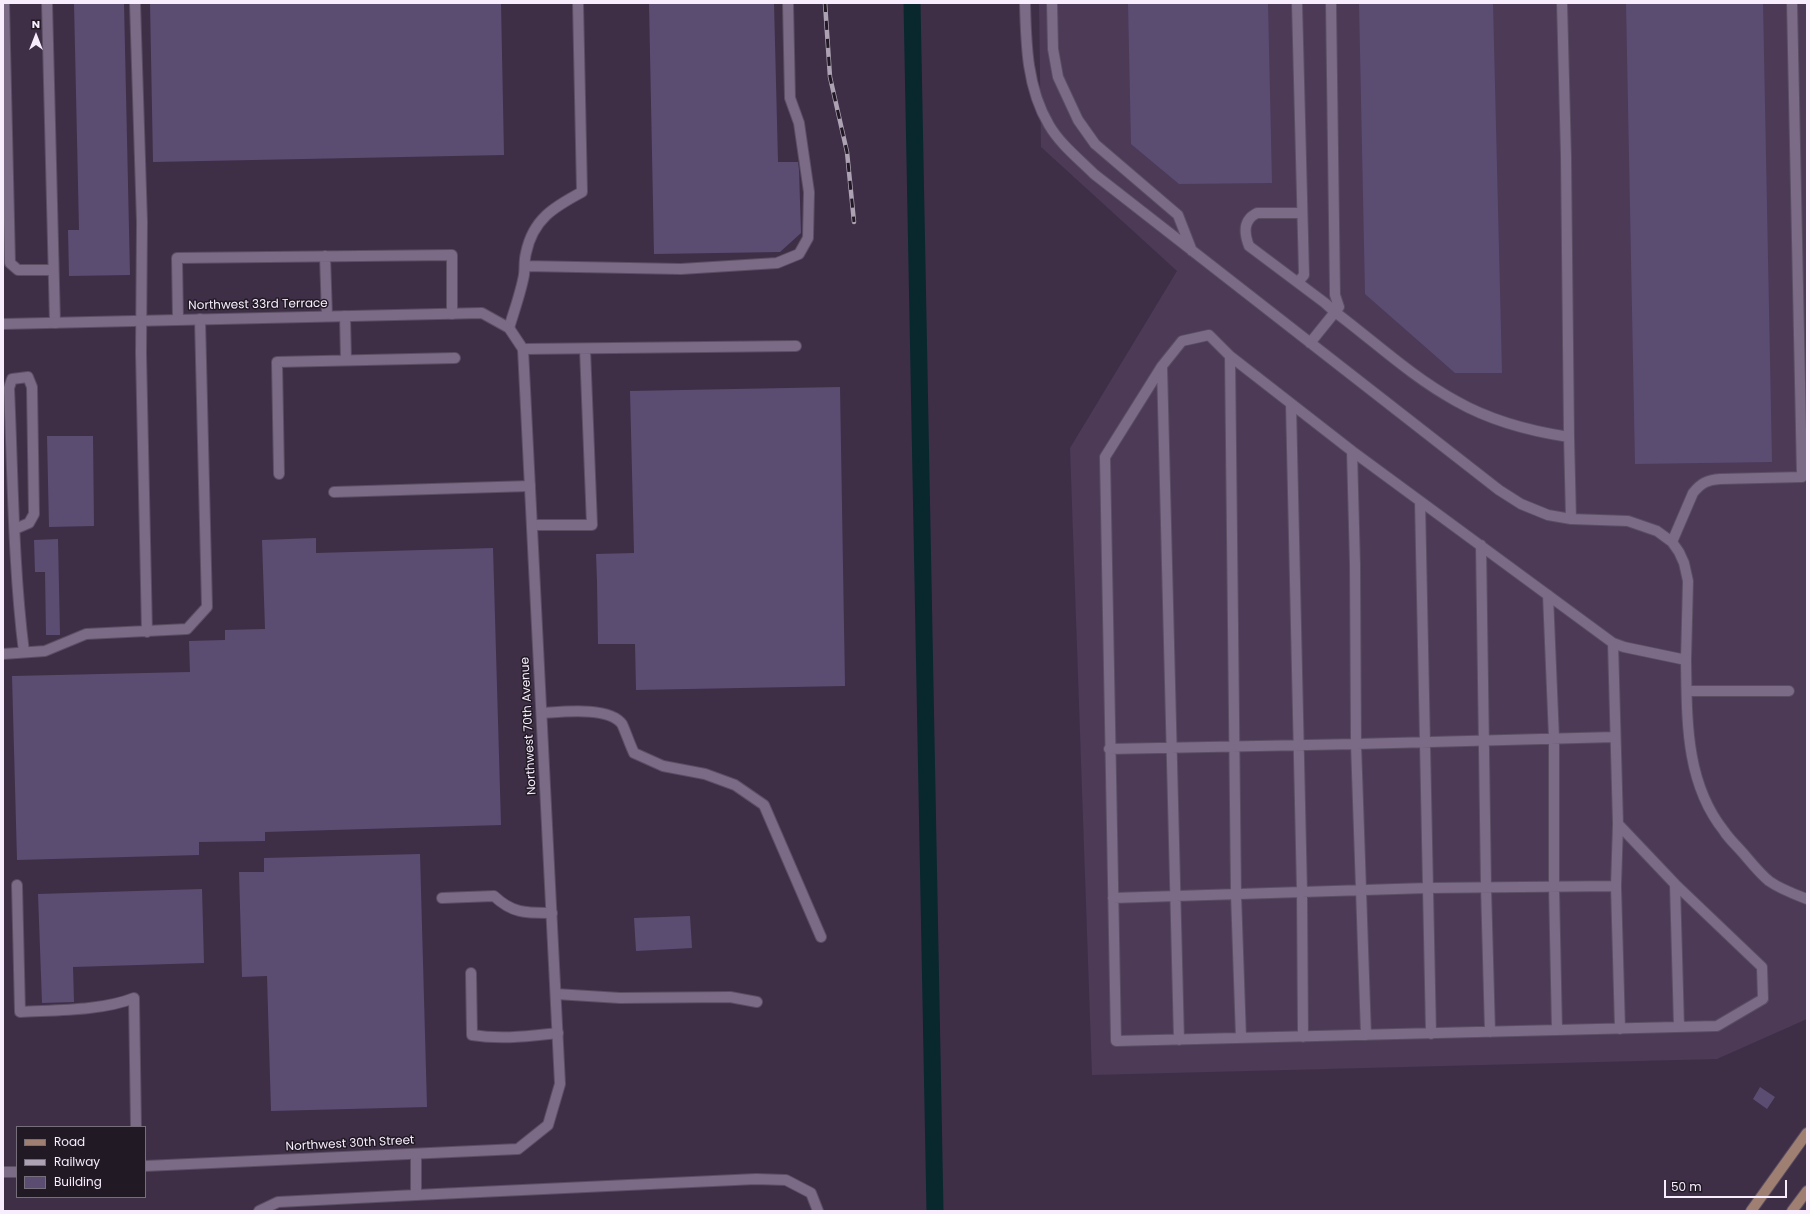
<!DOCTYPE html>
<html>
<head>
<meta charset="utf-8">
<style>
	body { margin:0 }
	#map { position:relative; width:1810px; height:1214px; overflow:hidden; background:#3e2f47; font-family:Poppins,sans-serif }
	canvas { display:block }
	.frame { position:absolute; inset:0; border:4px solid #f7edfd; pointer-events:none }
	.legend { position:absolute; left:16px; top:1126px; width:130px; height:72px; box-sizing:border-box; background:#211a25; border:1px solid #776e7b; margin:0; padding:5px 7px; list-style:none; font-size:12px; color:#f7edfd }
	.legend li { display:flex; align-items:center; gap:8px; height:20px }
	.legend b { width:20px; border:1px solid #776e7b }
	.north { position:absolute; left:16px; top:16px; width:40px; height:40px; -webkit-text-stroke:3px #211a25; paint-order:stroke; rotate:0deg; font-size:11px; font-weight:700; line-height:16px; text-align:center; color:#f7edfd }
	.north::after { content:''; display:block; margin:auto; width:14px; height:18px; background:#f7edfd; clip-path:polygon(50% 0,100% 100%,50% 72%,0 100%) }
	.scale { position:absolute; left:1664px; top:1180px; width:123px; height:18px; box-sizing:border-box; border:2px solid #f7edfd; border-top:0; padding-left:5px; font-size:12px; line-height:14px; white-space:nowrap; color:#f7edfd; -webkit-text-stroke:3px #211a25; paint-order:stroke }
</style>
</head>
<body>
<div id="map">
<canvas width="1810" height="1214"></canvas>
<div class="frame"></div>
<ul class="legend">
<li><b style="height:5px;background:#9e7f72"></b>Road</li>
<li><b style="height:5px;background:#ada1b4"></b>Railway</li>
<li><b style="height:11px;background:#5b4c72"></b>Building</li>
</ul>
<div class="north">N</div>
<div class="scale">50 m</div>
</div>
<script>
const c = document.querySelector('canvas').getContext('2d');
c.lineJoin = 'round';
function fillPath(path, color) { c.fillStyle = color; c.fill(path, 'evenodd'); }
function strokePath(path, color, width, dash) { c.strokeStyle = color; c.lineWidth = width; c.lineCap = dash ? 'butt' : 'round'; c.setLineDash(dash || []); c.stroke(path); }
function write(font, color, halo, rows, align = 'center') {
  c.font = font + ' Poppins,sans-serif'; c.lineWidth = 3; c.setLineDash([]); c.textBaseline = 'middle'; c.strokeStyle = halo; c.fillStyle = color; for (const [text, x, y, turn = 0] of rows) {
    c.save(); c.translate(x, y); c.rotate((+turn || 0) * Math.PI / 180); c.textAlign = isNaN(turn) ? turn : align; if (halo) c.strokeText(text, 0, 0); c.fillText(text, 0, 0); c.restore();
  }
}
fillPath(new Path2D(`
	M1039,3H1807V1019L1717,1059L1092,1075L1070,448L1177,271L1041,147Z`), '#4c3a57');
strokePath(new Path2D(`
	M912,3L935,1211`), '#08282e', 17);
fillPath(new Path2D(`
	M74,3H124L130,275L69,276L68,230H79Z
	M150,3H501L504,155L153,162Z
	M649,3H774L778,162H798L799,170L801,233L780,252L654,254Z
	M1128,3H1268L1272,183L1179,184L1131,144Z
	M1359,3H1493L1502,373H1455L1365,294Z
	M1626,3H1763L1772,462L1635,464Z
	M840,387L845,686L636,690L635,644H598L597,581L596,554L634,553L630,391Z
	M47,436H93L94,526L49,527Z
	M316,538V553L493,548L501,825L265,832V841L199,842V855L17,860L12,676L190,672L189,641L225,640V630L265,629L262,540Z
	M58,539L60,635H46L45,572H35L34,540Z
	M420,854L427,1107L271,1111L267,976L242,977L239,872H264V858Z
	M202,889L204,963L73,967L74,1002L42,1003L38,894Z
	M690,916L692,948L636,951L634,918Z
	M1760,1087L1775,1097L1767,1109L1753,1099Z`), '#5b4c72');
const lane = new Path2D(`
	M4,3L10,263L18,270H53
	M47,3L55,323
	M135,3L142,222L141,353L147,632
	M1025,3C1026,45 1027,88 1049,125C1060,144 1079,159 1094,174L1499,490L1521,504L1548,515L1571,519L1628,521L1657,531L1672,542L1679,552L1684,563L1688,581L1686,660L1624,647L1613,643L1352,451L1230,356L1209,335L1182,341L1162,366L1105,457L1116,1041L1717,1026L1763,999L1762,967L1675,884L1618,824L1613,643
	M1052,3L1053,49L1058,77L1078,120L1095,144L1178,215L1192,251
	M1297,3L1304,275L1298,282
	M1331,3L1335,295L1339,307L1335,312C1375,342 1412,377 1456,401C1491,421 1529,431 1569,437L1571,519
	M1562,3L1566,157L1569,437
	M1302,213H1257C1243,220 1244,233 1249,246L1325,303L1335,312L1310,343
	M325,256L327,316
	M525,266L681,269L777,263L799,254L808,238L809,192L799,123L790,98L788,3
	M345,316L346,360
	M178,320L177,258L452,255V314
	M509,328C514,311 521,292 524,275C525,267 524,260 526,253C533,219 554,207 582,192L578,3
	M523,349L796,346
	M1230,356L1236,894L1241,1038
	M1162,366L1179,1040
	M1291,404L1302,892L1303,1037
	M1352,451L1355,565L1356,744L1615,737
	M279,474L277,362L455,358
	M334,492L530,486
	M1420,501L1431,1034
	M532,525H592L585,349
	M15,529L29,523L34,514L32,387L28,377L12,379L9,388C13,476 13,565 24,652
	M1672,542L1693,493C1701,483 1707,480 1720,479L1802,477L1792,3
	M1481,545L1486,887L1490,1032
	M1548,595L1554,738V887L1557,1030
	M3,654L45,651L86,634L187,629L207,607L200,319
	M1687,691H1789
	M542,713C561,712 609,706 622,724C625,730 630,745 634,753L663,766L705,774L735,785L764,805L821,937
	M1109,749L1356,744L1366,1035
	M1675,884L1679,1027
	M17,885L20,1012C56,1010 101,1011 134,998L136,1127
	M1616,886L1620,1029
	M442,898L494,896C513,914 527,913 552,913
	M1113,898L1427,888L1616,886L1618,824
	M471,973L472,1035C501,1040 529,1036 558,1033
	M556,994L620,998L730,997L757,1002
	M416,1195L756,1179L786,1180L811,1193L818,1211
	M259,1211L278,1202L416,1195V1154`);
const street = new Path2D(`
	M3,324L482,313L509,328L523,349L560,1084L548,1125L518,1149L145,1166
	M1686,660C1687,719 1685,782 1724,831C1729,839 1736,845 1742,852C1750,861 1759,873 1769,881C1780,889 1794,894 1807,899
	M3,1172H17`);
const secondary = new Path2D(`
	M1751,1211L1807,1133
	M1792,1211L1807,1191`);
strokePath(lane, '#5b4e63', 12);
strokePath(street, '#5b4e63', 12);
strokePath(secondary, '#5b4e63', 12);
strokePath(lane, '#7b6b86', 10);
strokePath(street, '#7b6b86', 10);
strokePath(secondary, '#9e7f72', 10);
const rail = new Path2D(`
	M825,3L830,77L847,152L854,222`);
strokePath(rail, '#ada1b4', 4.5);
strokePath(rail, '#211a25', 3, [9]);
write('12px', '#f7edfd', '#211a25', [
	["Northwest 33rd Terrace",258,305,-1],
	["Northwest 70th Avenue",529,726,-93],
	["Northwest 30th Street",350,1144,-3]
]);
</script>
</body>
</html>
